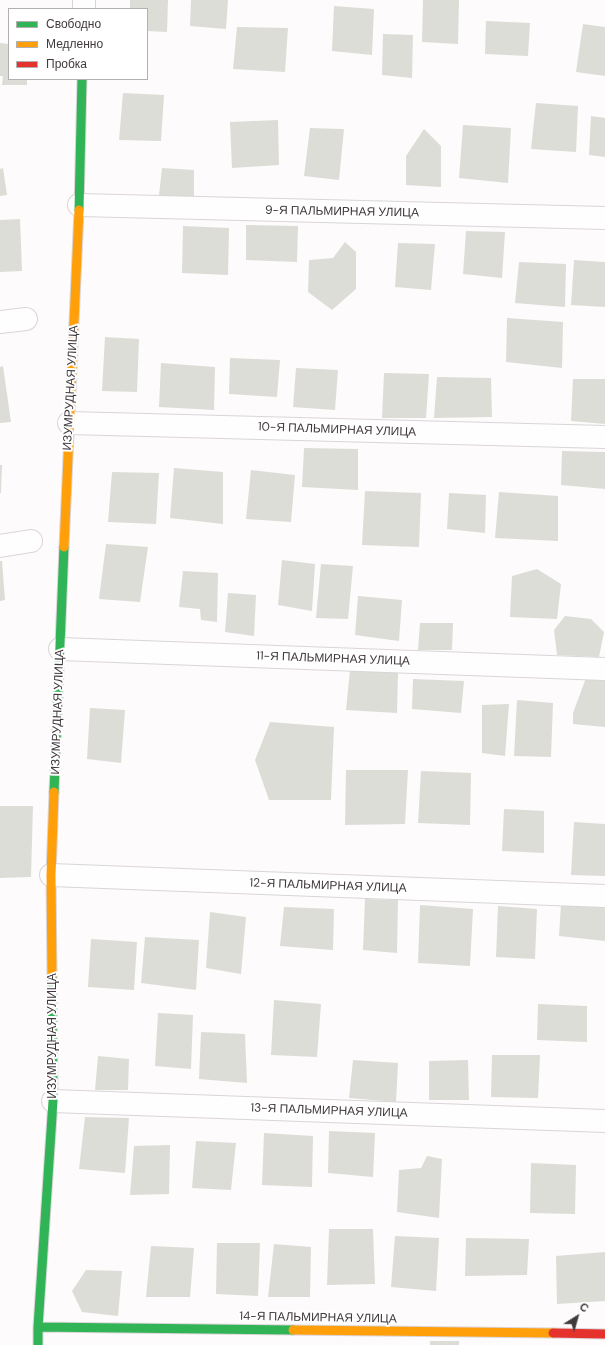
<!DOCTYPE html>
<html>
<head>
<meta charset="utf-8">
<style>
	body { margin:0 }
	#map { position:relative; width:605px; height:1345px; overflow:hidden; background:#fdfbfc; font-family:"DM Sans",sans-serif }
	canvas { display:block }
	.legend { position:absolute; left:8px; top:8px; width:140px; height:72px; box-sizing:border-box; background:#fff; border:1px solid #b3b0b1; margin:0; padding:5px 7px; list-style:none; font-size:12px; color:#41393d }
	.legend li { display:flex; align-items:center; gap:8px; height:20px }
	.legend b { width:20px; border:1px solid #b3b0b1 }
	.north { position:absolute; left:557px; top:1297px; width:40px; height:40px; -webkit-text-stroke:3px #fff; paint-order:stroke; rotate:37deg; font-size:11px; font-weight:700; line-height:16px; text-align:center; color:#41393d }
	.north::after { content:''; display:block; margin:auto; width:14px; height:18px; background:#41393d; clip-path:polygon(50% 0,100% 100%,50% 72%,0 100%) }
</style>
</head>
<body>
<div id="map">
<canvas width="605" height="1345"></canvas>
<ul class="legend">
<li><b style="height:5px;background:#30b455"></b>Свободно</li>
<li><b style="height:5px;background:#ff9f0a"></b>Медленно</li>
<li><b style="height:5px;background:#e5322d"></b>Пробка</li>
</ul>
<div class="north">С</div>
</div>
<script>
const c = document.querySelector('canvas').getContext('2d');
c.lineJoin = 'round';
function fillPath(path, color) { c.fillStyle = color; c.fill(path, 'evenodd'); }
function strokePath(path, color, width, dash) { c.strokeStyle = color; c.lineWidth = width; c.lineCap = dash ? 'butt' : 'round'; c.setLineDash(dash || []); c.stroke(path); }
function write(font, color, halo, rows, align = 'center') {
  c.font = font + ' "DM Sans",sans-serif'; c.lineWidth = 4; c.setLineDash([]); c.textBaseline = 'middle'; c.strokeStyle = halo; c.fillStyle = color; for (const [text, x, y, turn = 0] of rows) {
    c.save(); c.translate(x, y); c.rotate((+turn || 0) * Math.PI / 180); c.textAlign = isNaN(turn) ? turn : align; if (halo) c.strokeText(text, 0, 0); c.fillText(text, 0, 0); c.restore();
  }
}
fillPath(new Path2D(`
	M130,0H168L167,32L147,31V9H130Z
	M191,0H228L226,29L190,26Z
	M423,0H459L458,44L422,42Z
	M334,6L374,9L372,55L332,51Z
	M486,21L530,23L528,56L485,54Z
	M583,24L605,27V76L576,72Z
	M237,27L288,28L285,72L233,69Z
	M383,34L413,35L412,78L382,75Z
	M0,43L9,44V79H27V85H2L3,76H0Z
	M123,93L164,95L161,141L119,140Z
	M536,103L578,106L576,152L531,149Z
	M591,116L605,118V157L589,155Z
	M278,120L279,165L232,168L230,122Z
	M463,125L511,128L508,183L459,178Z
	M310,128L344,129L339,180L304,176Z
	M424,129L441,146V187L406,185V156Z
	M3,168L7,195L0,196V169Z
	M162,168L194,170V199L159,195Z
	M20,219L22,271L0,272V220Z
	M246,225L298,226L297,262L246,260Z
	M183,226L229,228L228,275L182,273Z
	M466,231L505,232L502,278L463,274Z
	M345,242L356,252V289L332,310L308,292L309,260L333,258Z
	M398,243L435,244L431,290L395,287Z
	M574,260L605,262V307L571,305Z
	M519,262L566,264L565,307L515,303Z
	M507,318L563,322L562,368L506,362Z
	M105,337L139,339L137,392L102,391Z
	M230,358L280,360L277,397L229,394Z
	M161,363L215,367L214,410L159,407Z
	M3,366L11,422L0,423V367Z
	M296,368L338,370L335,410L293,407Z
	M384,373L429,374L426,418H382Z
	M437,377L491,378L492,417L434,418Z
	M573,379H605V424L571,421Z
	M304,448L358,449V490L302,487Z
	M562,451L605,452V489L561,485Z
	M0,465H2L1,493H0Z
	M174,468L223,472V524L170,518Z
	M251,470L295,475L291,522L246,519Z
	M112,472L159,473L156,524L108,522Z
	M365,491L421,493L419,547L362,545Z
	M499,492L558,496V541L495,538Z
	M449,493L486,495L485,533L447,529Z
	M106,544L148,547L140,602L99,599Z
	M282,560L315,564L312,611L278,605Z
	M0,561H2L5,600L0,601Z
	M321,564L353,566L348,619L316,618Z
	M537,569L561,584L557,619L510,617L512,576Z
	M183,571L218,573L217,622L201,620L200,609L179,607Z
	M228,593L256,595L254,636L225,632Z
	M358,596L402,600L399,641L355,635Z
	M565,616L591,619L604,632L599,657L557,655L554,630Z
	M420,623H453L452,650H418Z
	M350,670L398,673L397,713L346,710Z
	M586,678L605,680V727L573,724V713Z
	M413,679L464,681L461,713L412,709Z
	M517,700L553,703L551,757L514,756Z
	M509,704L505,756L482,753V705Z
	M90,708L125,710L121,763L87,759Z
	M270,722L334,727L331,800H269L255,760Z
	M346,770H408L405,824L345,825Z
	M421,771L471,773L470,825L418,823Z
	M0,806H33L31,877L0,878Z
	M504,809L544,811V853L502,851Z
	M574,822L605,824V876L571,875Z
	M365,899L398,900L397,953L363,950Z
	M561,904L605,907V941L559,936Z
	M420,905L473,909L470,966L418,963Z
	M498,906L537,909L535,959L496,957Z
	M284,907L334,909L333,950L280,946Z
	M210,912L246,917L241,974L206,968Z
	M145,937L199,940L196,990L141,983Z
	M91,939L137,942L134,990L88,987Z
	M274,1000L321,1004L317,1057L271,1055Z
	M538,1004L587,1006V1042L537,1040Z
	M158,1013L193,1015L191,1069L155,1066Z
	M201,1032L245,1034L247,1083L199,1079Z
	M492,1055H540L538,1098L491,1097Z
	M98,1056L129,1059L128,1090H95Z
	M353,1060L398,1063L396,1102L349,1098Z
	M468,1060L469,1100H429V1061Z
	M85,1117L129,1118L125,1173L79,1169Z
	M329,1131L375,1133L373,1177L328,1173Z
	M264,1133L313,1136L312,1187L262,1185Z
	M196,1141L236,1143L231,1190L192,1188Z
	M170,1145L169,1194L130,1195L134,1146Z
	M427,1156L442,1159L439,1218L397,1212L399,1170L421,1168Z
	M531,1163L576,1165L575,1214L530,1213Z
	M329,1229H373L375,1284L327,1285Z
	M395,1236L439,1238L436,1291L391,1287Z
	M466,1238L529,1239L527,1275L465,1276Z
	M217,1243H260L258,1296L216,1294Z
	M274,1244L311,1247L310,1297H268Z
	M151,1246L194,1248L190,1297H146Z
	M605,1252V1301L557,1304L556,1256Z
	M86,1270L122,1271L118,1316L82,1312L72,1291Z
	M430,1341H459V1345H430Z`), '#ddddd7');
const street = new Path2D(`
	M84,9V0
	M79,205L605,218
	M0,322L26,319
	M69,423L605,437
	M0,546L31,541
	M60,649L605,669
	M51,875L605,896
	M53,1101L605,1121`);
const fast = new Path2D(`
	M79,210L82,79
	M54,792L64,547
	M38,1327L293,1330
	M38,1345V1327L53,1101L52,976`);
const slow = new Path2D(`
	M64,547L79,210
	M52,976L51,875L54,792
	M293,1330L553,1333`);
const jam = new Path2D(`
	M553,1333L605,1334`);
strokePath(street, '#dad5d8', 24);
strokePath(fast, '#dad5d8', 11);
strokePath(slow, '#dad5d8', 11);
strokePath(jam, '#dad5d8', 11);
strokePath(street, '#fffeff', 22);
strokePath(fast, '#30b455', 9);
strokePath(slow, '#ff9f0a', 9);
strokePath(jam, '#e5322d', 9);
write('12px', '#41393d', '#fff', [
	["9-Я ПАЛЬМИРНАЯ УЛИЦА",342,212,1],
	["ИЗУМРУДНАЯ УЛИЦА",71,388,-87],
	["10-Я ПАЛЬМИРНАЯ УЛИЦА",337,430,2],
	["11-Я ПАЛЬМИРНАЯ УЛИЦА",333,659,2],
	["ИЗУМРУДНАЯ УЛИЦА",58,712,-88],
	["12-Я ПАЛЬМИРНАЯ УЛИЦА",328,886,2],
	["ИЗУМРУДНАЯ УЛИЦА",53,1036,-90],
	["13-Я ПАЛЬМИРНАЯ УЛИЦА",329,1111,2],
	["14-Я ПАЛЬМИРНАЯ УЛИЦА",318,1318,1]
]);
</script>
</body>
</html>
